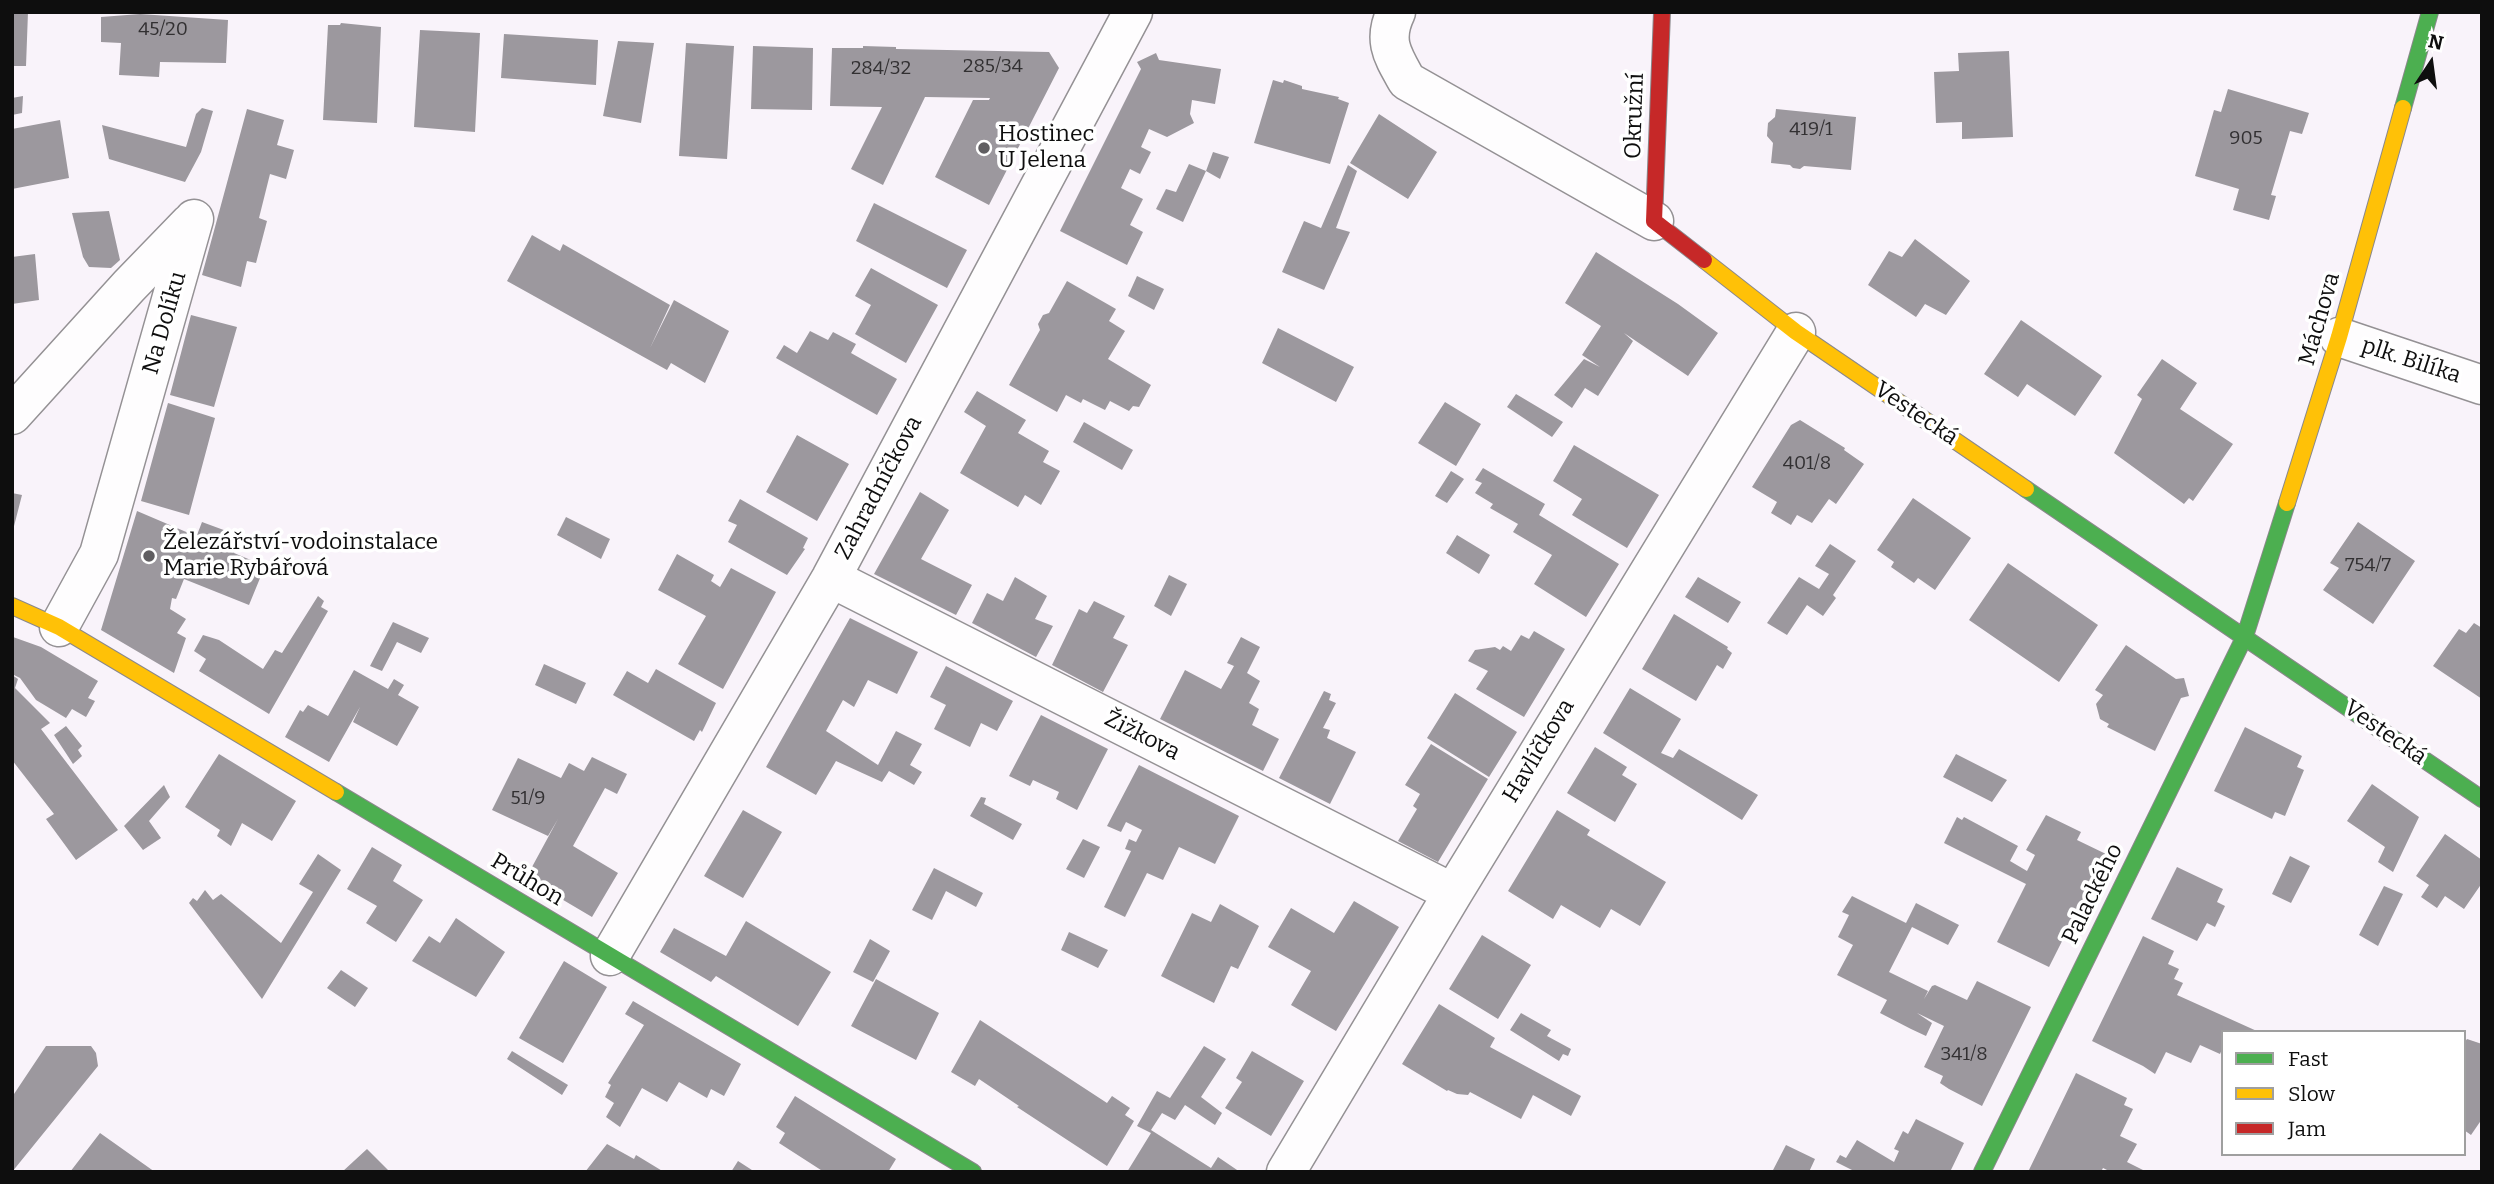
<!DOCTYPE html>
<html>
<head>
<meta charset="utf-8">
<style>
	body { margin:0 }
	#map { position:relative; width:2494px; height:1184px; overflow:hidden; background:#f9f3fa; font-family:Bitter,serif }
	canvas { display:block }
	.frame { position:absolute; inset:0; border:14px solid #0e0e0e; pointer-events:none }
	.legend { position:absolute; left:2221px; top:1030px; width:245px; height:126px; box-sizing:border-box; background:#fff; border:2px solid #9f9f9f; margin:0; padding:9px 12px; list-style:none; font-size:21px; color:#0e0e0e }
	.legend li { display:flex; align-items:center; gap:14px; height:35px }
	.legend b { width:35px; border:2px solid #9f9f9f }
	.north { position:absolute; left:2396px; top:28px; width:70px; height:70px; -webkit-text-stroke:5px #fff; paint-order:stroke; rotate:13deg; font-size:19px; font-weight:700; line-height:28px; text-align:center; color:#0e0e0e }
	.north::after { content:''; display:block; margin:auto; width:24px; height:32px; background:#0e0e0e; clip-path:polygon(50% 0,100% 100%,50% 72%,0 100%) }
</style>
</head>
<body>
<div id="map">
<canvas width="2494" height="1184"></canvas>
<div class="frame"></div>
<ul class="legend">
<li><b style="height:9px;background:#4caf50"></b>Fast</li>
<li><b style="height:9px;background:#ffc107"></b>Slow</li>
<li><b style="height:9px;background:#c62828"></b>Jam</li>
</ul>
<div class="north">N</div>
</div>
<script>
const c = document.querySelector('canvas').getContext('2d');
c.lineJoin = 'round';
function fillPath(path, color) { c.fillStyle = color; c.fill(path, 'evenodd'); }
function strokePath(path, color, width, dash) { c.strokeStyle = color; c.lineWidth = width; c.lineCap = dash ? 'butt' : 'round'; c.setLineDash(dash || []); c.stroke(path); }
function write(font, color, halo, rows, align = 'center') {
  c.font = font + ' Bitter,serif'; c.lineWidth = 7; c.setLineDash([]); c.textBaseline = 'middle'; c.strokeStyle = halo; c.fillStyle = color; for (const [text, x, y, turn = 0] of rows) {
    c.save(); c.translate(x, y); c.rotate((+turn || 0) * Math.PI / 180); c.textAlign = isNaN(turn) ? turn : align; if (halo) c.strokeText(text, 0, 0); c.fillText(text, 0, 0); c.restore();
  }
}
fillPath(new Path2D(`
	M12,12H28L26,66H12Z
	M140,14L228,20L226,63L160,62L159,77L119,75L121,43L101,42V17Z
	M341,23L381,27L377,123L323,120L328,25H340Z
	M420,30L480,33L475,132L414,127Z
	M504,34L598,40L596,85L501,78Z
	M618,41L654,43L641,123L603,116Z
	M686,43L734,46L727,159L679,156Z
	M753,46L813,48L812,110L751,109Z
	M863,46L896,47V49L1049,52L1059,68L989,205L935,177L973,100H989L990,98L925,97L883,185L851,169L882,107L830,106L832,48H863Z
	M2009,51L2013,137L1962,139V122L1936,123L1934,72L1959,71L1958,53Z
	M1156,53L1159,60L1221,69L1215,104L1192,100L1190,114L1194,123L1167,137L1149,129L1141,147L1151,152L1140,174L1130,169L1121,188L1143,199L1130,225L1143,232L1127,265L1060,231L1141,69L1137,62Z
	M1273,80L1283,83L1284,80L1302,86V89L1339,97L1338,99L1349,103L1330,164L1254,143Z
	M2228,89L2309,113L2302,134L2290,131L2271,195L2276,196L2269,220L2233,210L2239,189L2195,176L2214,110L2221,112Z
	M23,96L22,113L12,115V98Z
	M202,108L213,111L201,152L185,182L109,159L102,125L186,147L196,114Z
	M247,109L284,120L277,145L294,150L286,179L270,174L259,218L267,221L256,263L247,261L241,287L202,275Z
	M1776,109L1856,117L1851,170L1804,166L1800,169L1793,168L1790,165L1771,163L1773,143L1767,136L1768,123L1775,117Z
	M1379,114L1437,152L1408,199L1350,163Z
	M60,120L69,178L12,189V129Z
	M1213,152L1229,157L1220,179L1206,171Z
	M1189,164L1206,171L1183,222L1156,209L1166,189L1176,192Z
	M1348,165L1357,171L1336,228L1350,232L1324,290L1282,272L1304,221L1321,228Z
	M874,203L967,250L947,288L856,241Z
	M109,211L120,260L111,268L89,267L83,257L72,213Z
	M532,235L560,251L563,244L670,305L650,348L674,300L729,331L705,383L671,363L667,370L507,281Z
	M1915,239L1970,281L1946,315L1925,304L1916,317L1868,285L1889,251L1902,257Z
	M1596,252L1678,304L1718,333L1688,376L1624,333L1633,341L1598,396L1585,388L1572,408L1554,395L1584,359L1600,367L1582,355L1601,326L1565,303Z
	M35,254L39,300L12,304V257Z
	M871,268L938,305L906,363L855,334L871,305L855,296Z
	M1137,276L1164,289L1154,310L1128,296Z
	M1067,281L1116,309L1109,321L1125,331L1108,359L1151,385L1139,407L1133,406L1129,411L1110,401L1105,410L1083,399L1081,403L1066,395L1057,412L1009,385L1040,330L1038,324L1043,315L1049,313Z
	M191,315L237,327L214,407L170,395Z
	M2021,320L2102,376L2075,416L2027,384L2018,397L1984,374Z
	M1278,328L1354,367L1336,402L1262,363Z
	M810,331L828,340L833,332L856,344L851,353L897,379L877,415L776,358L784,345L797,353Z
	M2162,359L2197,383L2180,409L2233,444L2193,501L2189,498L2184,504L2114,453L2142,399L2137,395Z
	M977,391L1026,420L1018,433L1049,451L1043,462L1060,471L1041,505L1025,495L1018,507L960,473L986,426L964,412Z
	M1516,394L1563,422L1552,437L1507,407Z
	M1445,402L1481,424L1456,466L1418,443Z
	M168,403L215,418L189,515L141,501Z
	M1800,420L1845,448L1844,450L1864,464L1836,504L1829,499L1812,523L1797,515L1791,525L1771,513L1777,502L1752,487L1791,425Z
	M1084,422L1133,450L1122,470L1073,442Z
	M797,435L849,464L817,521L766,492Z
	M1574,445L1659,495L1627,548L1572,515L1582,499L1553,481Z
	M1483,468L1545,504L1539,515L1619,564L1586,617L1534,584L1552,555L1513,532L1518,524L1490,508L1493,504L1475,493L1482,483L1475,480Z
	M1451,471L1464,479L1447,503L1435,496Z
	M920,492L949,510L921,559L972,585L956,615L874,574Z
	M12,493L22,495L13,530H12Z
	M1913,498L1971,538L1935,590L1918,578L1914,583L1891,567L1894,562L1877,550Z
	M740,499L808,538L803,548L805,549L787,575L728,542L737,525L728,521Z
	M137,511L205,540L197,535L202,522L240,536L234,553L265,566L249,605L184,579L176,599L172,598L170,609L186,619L177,633L186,638L174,673L101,630Z
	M566,517L610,539L601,559L557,535Z
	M2358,522L2415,561L2373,624L2323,590L2339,568L2330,563Z
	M1457,535L1490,555L1479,574L1446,553Z
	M1830,544L1856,561L1833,595L1836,598L1823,616L1807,605L1787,635L1767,623L1799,577L1819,589L1829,574L1815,566Z
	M677,554L714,575L711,581L720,587L731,568L776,592L723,689L678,664L706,616L658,590Z
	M2008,563L2098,625L2059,682L1969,620Z
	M1169,575L1187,584L1171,616L1154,606Z
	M1015,577L1047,596L1035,619L1053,626L1036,657L972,623L987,593L1003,601Z
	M1698,577L1741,602L1728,623L1685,597Z
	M318,596L324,601L321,607L328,611L269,714L199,671L206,659L194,651L203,635L219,640L263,669L275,650L282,653Z
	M1094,601L1125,616L1113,638L1128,645L1103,692L1052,665L1079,609L1087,613Z
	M1674,614L1728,647L1727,649L1732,653L1723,669L1717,665L1696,701L1642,669Z
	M850,618L918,652L897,694L868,680L854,707L843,700L826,731L878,765L896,731L922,744L910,765L922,772L914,785L889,771L882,782L836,761L816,795L766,767Z
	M393,622L429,638L421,653L397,642L382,671L370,666Z
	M2474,623L2482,628V699L2433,666L2459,629L2466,633Z
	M1534,631L1565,649L1524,717L1476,689L1488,671L1468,661L1475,650L1495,647L1500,650L1503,646L1511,651L1521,635L1529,639Z
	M13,637L41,647L98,681L88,698L95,701L86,717L72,709L66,718L36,700L20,678L12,674Z
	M1241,637L1260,647L1247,673L1260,681L1249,703L1259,709L1252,725L1279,739L1263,771L1160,719L1185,670L1221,689L1234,666L1227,663Z
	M2126,645L2176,679L2184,678L2189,696L2181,698L2155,751L2107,727L2109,724L2100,719L2096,704L2103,695L2095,690Z
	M544,664L586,683L576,704L535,685Z
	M946,666L1013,701L997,731L981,723L970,747L934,729L946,705L930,697Z
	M656,669L716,703L702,732L700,730L694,741L613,695L627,671L648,683Z
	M354,670L388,689L394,679L404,685L398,695L419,707L397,746L353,722L360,707L329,762L285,737L300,710L303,712L308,705L328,716Z
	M12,675L18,679L15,688L50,723L41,729L118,830L76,860L46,819L54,814L12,760Z
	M1630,688L1681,719L1661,753L1673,758L1679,749L1758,795L1742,820L1603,733Z
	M1324,691L1331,694L1329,700L1336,703L1323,728L1330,730L1327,738L1356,752L1330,804L1279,778Z
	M1455,693L1517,732L1489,777L1427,738Z
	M1041,715L1108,749L1077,810L1056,799L1059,792L1033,780L1030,786L1009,776Z
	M66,726L82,746L78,750L82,756L73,764L54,735Z
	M2245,727L2302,756L2297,767L2304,770L2285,816L2275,812L2272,819L2214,791Z
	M1431,744L1488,779L1438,862L1398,841L1417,809L1413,806L1420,794L1405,785Z
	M1595,747L1627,767L1622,775L1637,784L1615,822L1567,793Z
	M219,754L296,801L272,841L242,823L231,846L217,836L220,830L185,807Z
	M1956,754L2007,780L1992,802L1943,777Z
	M592,757L627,774L617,794L605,788L573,846L618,873L592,917L526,878L558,819L548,836L492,810L518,758L561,778L569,763L584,771Z
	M1139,765L1239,816L1215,864L1179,847L1163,880L1147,873L1125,917L1104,907L1131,851L1125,849L1129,839L1136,842L1142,830L1126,822L1121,832L1107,826Z
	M2372,784L2419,817L2393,872L2378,862L2385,847L2347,821Z
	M164,785L170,797L149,821L161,838L143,850L124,826Z
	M981,797L986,798L984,804L1022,824L1013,840L970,816Z
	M743,810L782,832L743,898L704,876Z
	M1557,810L1590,830L1587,835L1666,882L1640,926L1611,909L1600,928L1561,905L1553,919L1508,891Z
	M2046,815L2081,832L2077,840L2106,854L2049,967L1997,942L2026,884L1944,843L1957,817L1962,820L1964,817L2018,846L2010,861L2027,871L2035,855L2026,850Z
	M2445,834L2482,860V883L2464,909L2445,896L2437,908L2421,897L2429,885L2416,876Z
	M1083,839L1100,847L1084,878L1066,869Z
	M372,847L402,865L393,881L423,900L396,942L366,923L377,906L347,889Z
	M318,854L341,870L262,999L189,903L193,898L197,901L205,890L213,900L221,894L281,943L313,892L299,884Z
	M2290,856L2310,866L2291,903L2272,894Z
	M2177,867L2223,889L2217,902L2225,906L2215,927L2207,923L2197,941L2151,919Z
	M934,868L983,893L976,907L946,891L932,920L912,910Z
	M2384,886L2403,894L2378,946L2359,935Z
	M1852,896L1906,923L1916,903L1959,925L1948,945L1912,927L1889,972L1928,991L1924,999L1932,986L1935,985L1967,1000L1977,981L2031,1007L1982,1106L1949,1089L1940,1083L1943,1076L1924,1067L1944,1026L1917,1013L1932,1023L1926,1036L1911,1029L1880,1013L1887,1000L1837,975L1853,945L1838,937L1849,915L1842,912Z
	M1354,901L1399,927L1336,1031L1291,1005L1311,971L1268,947L1291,908L1334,933Z
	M1220,904L1259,926L1238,969L1231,966L1214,1003L1161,976L1192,913L1211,922Z
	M456,918L505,952L476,997L412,961L429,936L440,943Z
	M746,921L831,972L798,1026L716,976L711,982L660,952L674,928L726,956Z
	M1069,932L1108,950L1098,968L1061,950Z
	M1482,935L1531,965L1498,1019L1449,989Z
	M2143,936L2174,951L2168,964L2179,969L2174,979L2183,983L2177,995L2259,1032H2223V1047L2220,1054L2200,1045L2191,1063L2166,1052L2155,1074L2143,1066L2092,1041Z
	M870,939L890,951L873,982L853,972Z
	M564,961L607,987L563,1063L519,1038Z
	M341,970L368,988L355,1007L327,988Z
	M876,979L939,1013L916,1060L851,1026Z
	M633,1001L741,1064L724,1096L711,1089L707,1098L679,1082L667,1102L642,1088L620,1127L606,1117L614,1103L605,1097L611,1085L608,1083L644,1025L625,1014Z
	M1439,1004L1495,1038L1490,1047L1581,1096L1571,1116L1533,1095L1521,1119L1470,1092L1468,1095L1457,1094L1448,1090L1447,1091L1402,1064Z
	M1521,1013L1551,1030L1547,1036L1571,1049L1568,1056L1563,1054L1559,1061L1510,1030Z
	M980,1020L1107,1103L1112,1096L1130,1108L1125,1115L1134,1121L1107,1166L1017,1107L1019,1106L979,1079L975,1086L951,1072Z
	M2467,1039L2482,1044V1119L2471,1135L2464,1130V1043Z
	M46,1046H91L96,1053L98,1066L12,1172V1097Z
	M1204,1046L1226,1059L1201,1097L1222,1113L1215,1125L1185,1105L1175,1120L1162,1113L1151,1130L1211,1168L1218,1157L1240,1172H1127L1151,1133L1137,1126L1157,1091L1170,1098Z
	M512,1051L568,1085L562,1095L507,1059Z
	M1252,1051L1304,1081L1271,1136L1225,1108L1242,1082L1236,1078Z
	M2076,1073L2127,1098L2124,1105L2133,1109L2120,1136L2137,1144L2127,1162L2147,1172H2111L2103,1168L2101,1172H2028Z
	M795,1096L896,1159L888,1172H824L779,1143L785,1133L776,1127Z
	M1916,1119L1964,1143L1950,1172H1856L1836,1162L1840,1155L1846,1158L1857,1140L1894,1162L1899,1151L1894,1149L1903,1131L1908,1134Z
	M100,1133L155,1172H70Z
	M607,1144L634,1159L636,1155L664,1172H585Z
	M1786,1145L1815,1159L1809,1172H1772Z
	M367,1149L390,1172H342Z
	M738,1161L755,1172H731Z`), '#9c989e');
const street = new Path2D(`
	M1396,12C1382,41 1393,56 1407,81L1654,221
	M2339,337L2482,385
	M12,415L129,286L190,223
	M831,578L1453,893
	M59,627L99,554L194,219
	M610,956L831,578L1133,12
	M1286,1172L1453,893L1796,332`);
const fast = new Path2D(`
	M2403,108L2430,12
	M2026,489L2482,799
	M336,792L973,1172
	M1982,1172L2245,636L2287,503`);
const slow = new Path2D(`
	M1704,260L1796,332L2026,489
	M2287,503L2339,337L2403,108
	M12,606L59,627L336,792`);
const jam = new Path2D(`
	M1662,12L1654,221L1704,260`);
strokePath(street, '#949194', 41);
strokePath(fast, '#8a888b', 18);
strokePath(slow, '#8a888b', 18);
strokePath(jam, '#8a888b', 18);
strokePath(street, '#fefdfe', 38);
strokePath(fast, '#4caf50', 16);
strokePath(slow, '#ffc107', 16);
strokePath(jam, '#c62828', 16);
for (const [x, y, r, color] of [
	[984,148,7,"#605e61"],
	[149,556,7,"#605e61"]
]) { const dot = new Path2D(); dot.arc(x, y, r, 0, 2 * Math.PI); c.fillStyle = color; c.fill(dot); strokePath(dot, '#fff', 2.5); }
write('19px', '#323032', null, [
	["45/20",163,30],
	["285/34",993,67],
	["284/32",881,69],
	["419/1",1811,130],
	["905",2246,139],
	["401/8",1807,464],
	["754/7",2368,566],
	["51/9",528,799],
	["341/8",1964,1055]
]);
write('23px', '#0e0e0e', '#fff', [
	["Okružní",1635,116,-88],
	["Máchova",2320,319,-74],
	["Na Dolíku",165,323,-74],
	["plk. Bilíka",2411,361,18],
	["Vestecká",1916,414,34],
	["Zahradníčkova",879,488,-62],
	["Vestecká",2385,733,35],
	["Žižkova",1142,736,27],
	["Havlíčkova",1539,751,-59],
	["Průhon",527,880,31],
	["Palackého",2093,894,-64]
]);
write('23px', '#0e0e0e', '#fff', [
	["Hostinec",998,135],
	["U Jelena",998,161],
	["Železářství-vodoinstalace",163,543],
	["Marie Rybářová",163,569]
], 'left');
</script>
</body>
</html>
